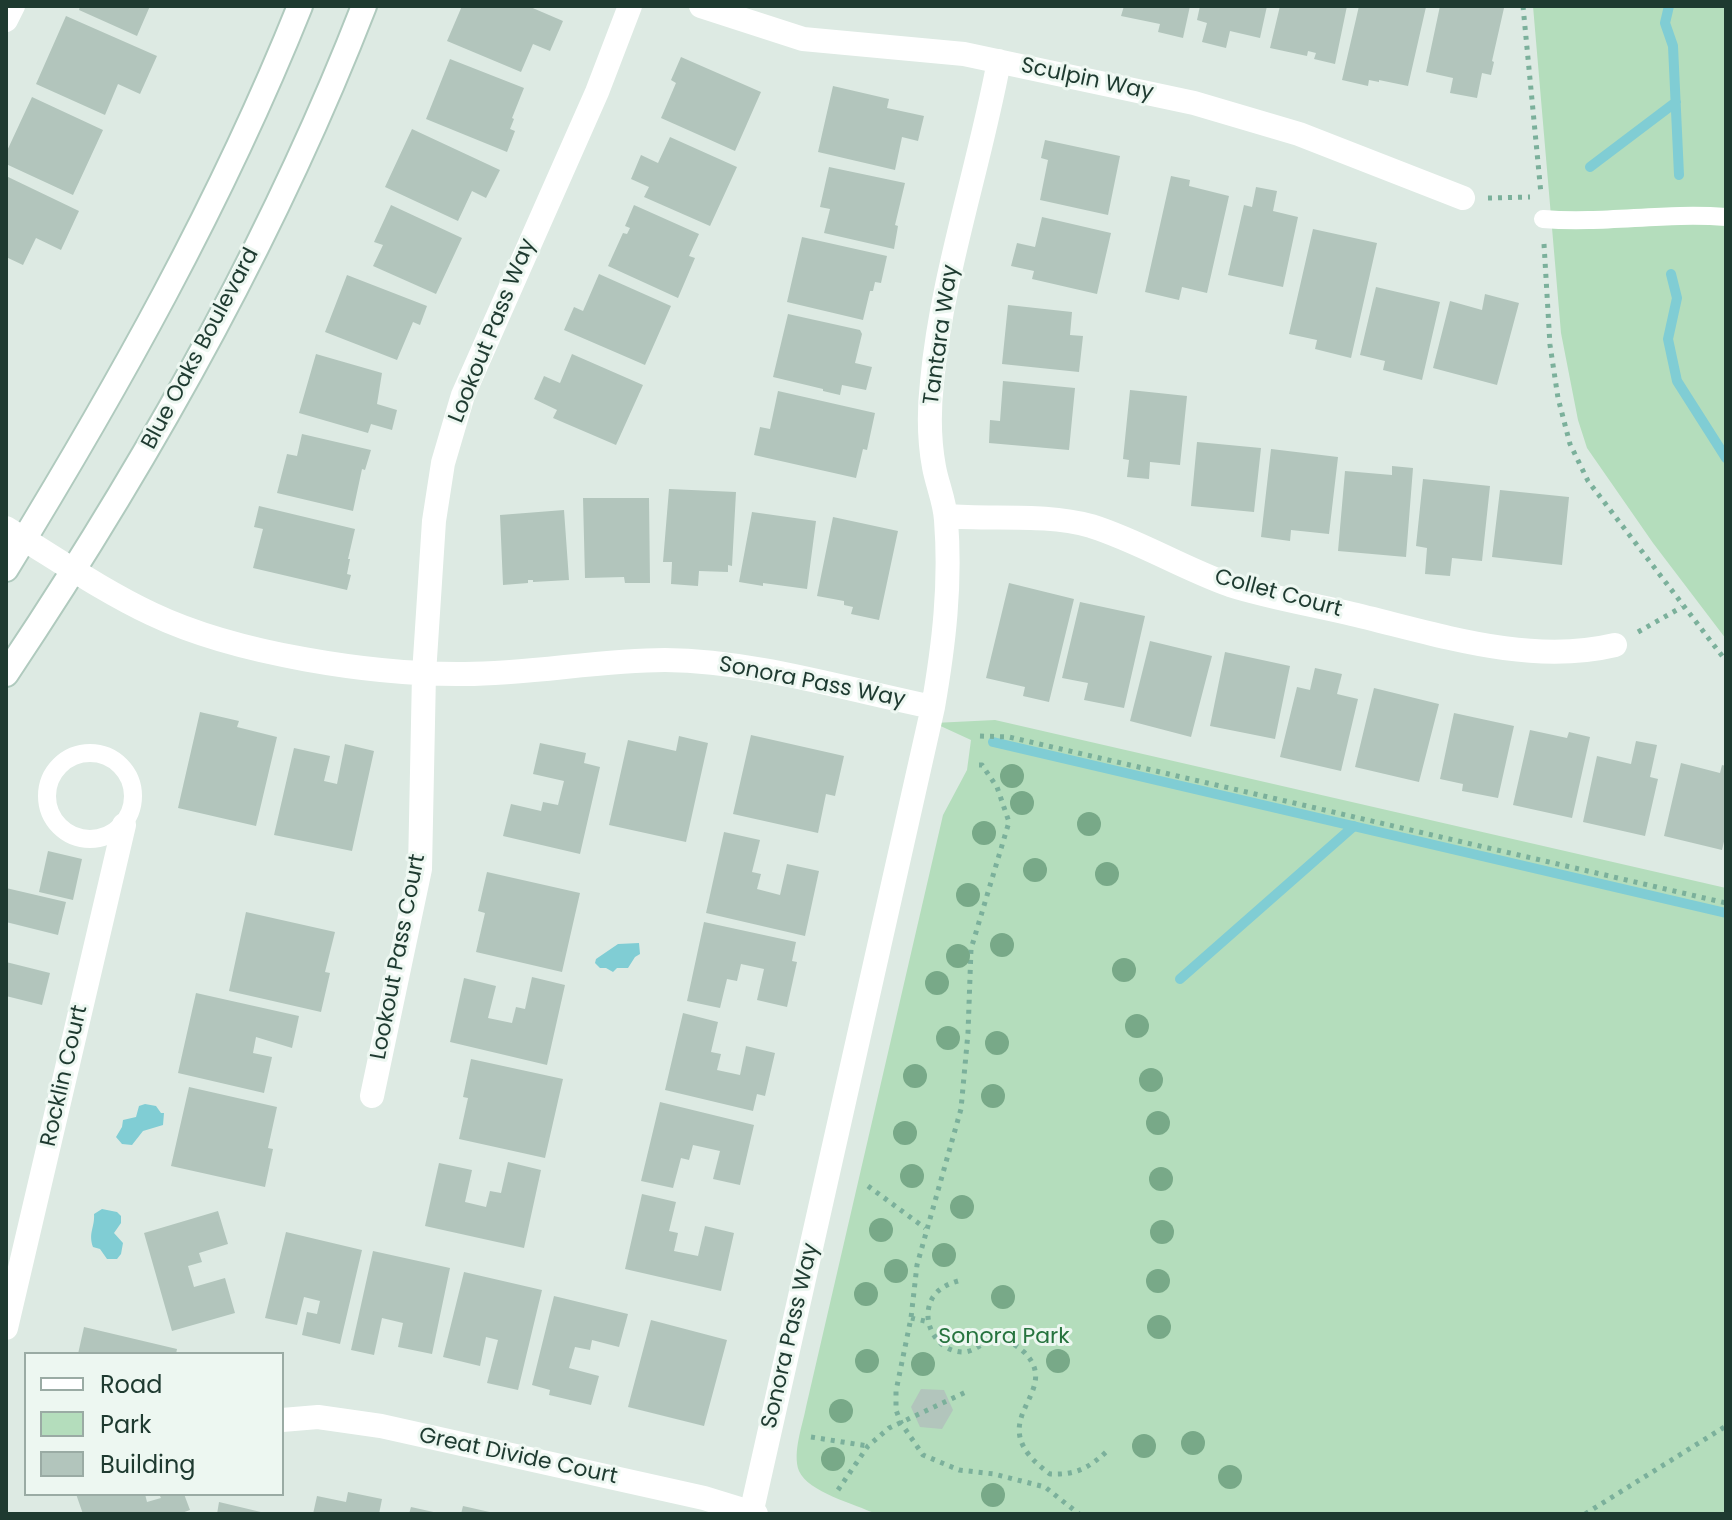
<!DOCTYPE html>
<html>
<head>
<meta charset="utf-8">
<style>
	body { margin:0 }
	#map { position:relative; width:1732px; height:1520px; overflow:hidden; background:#ddeae3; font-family:Poppins,sans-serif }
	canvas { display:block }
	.frame { position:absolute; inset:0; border:8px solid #1e3a30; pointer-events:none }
	.legend { position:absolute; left:24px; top:1352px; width:260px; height:144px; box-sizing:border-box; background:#edf7f1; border:2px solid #9aaba4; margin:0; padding:10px 14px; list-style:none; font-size:24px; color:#1e3a30 }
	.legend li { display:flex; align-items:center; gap:16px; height:40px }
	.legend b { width:40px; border:2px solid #9aaba4 }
</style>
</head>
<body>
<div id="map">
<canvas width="1732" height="1520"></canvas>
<div class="frame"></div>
<ul class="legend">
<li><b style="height:10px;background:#fff"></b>Road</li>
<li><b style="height:22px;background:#b4ddbc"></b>Park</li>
<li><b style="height:22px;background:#b2c5bc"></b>Building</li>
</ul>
</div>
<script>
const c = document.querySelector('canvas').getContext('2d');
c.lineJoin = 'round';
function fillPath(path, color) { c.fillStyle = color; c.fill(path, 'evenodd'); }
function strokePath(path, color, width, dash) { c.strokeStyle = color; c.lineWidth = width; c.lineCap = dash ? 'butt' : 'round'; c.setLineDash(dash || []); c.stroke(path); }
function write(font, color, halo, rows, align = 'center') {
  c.font = font + ' Poppins,sans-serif'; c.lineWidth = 6; c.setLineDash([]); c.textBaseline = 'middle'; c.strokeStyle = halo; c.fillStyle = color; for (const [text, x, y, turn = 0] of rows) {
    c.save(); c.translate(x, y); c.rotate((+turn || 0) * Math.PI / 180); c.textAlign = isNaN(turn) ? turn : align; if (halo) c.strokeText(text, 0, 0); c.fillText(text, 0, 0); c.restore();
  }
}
fillPath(new Path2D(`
	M1533,6H1726V639L1653,543L1587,448L1578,420L1561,333Z
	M995,720L1726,888V1514H876C855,1504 808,1492 799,1471C792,1453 803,1424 806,1407L943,815L967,770L971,740L934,723Z`), '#b4ddbc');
fillPath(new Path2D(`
	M639,943L640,954L635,957L628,968H617L613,972L606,968H600L595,963L596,959L618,944Z
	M145,1104L156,1106L161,1113H164L163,1125L143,1131L132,1145L122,1144L116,1137L122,1127L123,1120L136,1117L139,1106Z
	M102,1209L117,1212L121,1216V1223L114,1233L123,1243L121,1254L117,1259H107L100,1249L93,1247C88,1233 95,1227 94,1214Z`), '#80cdd4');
strokePath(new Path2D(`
	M1669,6L1665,23L1673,46L1679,175
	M1590,167L1676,102
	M1671,274L1677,298L1668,339L1677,381L1726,458
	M993,742L1726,913
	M1180,979L1354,826`), '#80cdd4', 10);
fillPath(new Path2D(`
	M80,6H150L137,36L79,10Z
	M462,6H528L563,21L550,51L533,44L521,72L447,41Z
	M1124,6H1190L1183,38L1158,32L1160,24L1121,16Z
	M1200,6H1267L1260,38L1230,31L1226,48L1202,42L1207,23L1197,20Z
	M1280,6H1347L1335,64L1314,59L1316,53L1308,51L1307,56L1270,48Z
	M1359,6L1426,7L1408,86L1379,80V82L1369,80L1368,86L1342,80Z
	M1440,6L1504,8L1492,61L1494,62L1491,75L1482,73L1477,98L1450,93L1453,78L1426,72Z
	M66,16L157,56L140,94L118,84L105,115L36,84Z
	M681,57L761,92L735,151L661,118L676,83L671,80Z
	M450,59L524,88L512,118L514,119L510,129L515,131L507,152L426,119Z
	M833,86L889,99L887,108L924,116L918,141L902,137L895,170L818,152Z
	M32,97L103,130L73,195L6,164V153Z
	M412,129L500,170L486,198L472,191L458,221L385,187Z
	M670,137L737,167L710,226L644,197L649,187L631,179L641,155L658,163Z
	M1045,140L1120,156L1108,215L1040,200L1048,160L1041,158Z
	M829,167L905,183L895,225L898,226L894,249L824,233L830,209L820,207Z
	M6,176L79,211L61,250L36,238L23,265L6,257Z
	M1171,176L1190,180L1189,186L1229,196L1207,293L1182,287L1179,300L1145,292Z
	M1256,187L1277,191L1273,211L1298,217L1283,287L1228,275L1244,205L1252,207Z
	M391,205L462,238L436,294L373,266L383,245L374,242Z
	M634,205L699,234L689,256L695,258L678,298L608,266L623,233L627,234L630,228L625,226Z
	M1042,217L1111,233L1097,294L1032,279L1034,271L1011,266L1017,243L1035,247Z
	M1313,229L1377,243L1351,358L1315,349L1317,340L1289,334Z
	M802,237L887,256L881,283L875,282L873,291H870L863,320L787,302Z
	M599,274L671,306L645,365L564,330L574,307L583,311Z
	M347,275L427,306L420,325L413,322L397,360L325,332Z
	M1376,287L1440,302L1422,380L1383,370L1385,361L1360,355Z
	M1485,294L1519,303L1497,385L1433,368L1450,301L1482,310Z
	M1008,305L1072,312L1070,335L1083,336L1079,372L1002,364Z
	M788,314L860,330L862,334L855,363L872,367L866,390L842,385L840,395L823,391V389L773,377Z
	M316,354L382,373L377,404L397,410L392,430L371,424L368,433L299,413Z
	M572,354L643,385L616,445L553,418L557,410L534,399L544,376L560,383Z
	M1003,381L1075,388L1069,450L989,443L990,420L1000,421Z
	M1130,390L1187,396L1180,465L1150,462L1149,479L1127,477L1129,460L1123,459Z
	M778,391L875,413L867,450L863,449L856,478L754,455L760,427L770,429Z
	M302,434L371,450L365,470L362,469L353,511L277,493L287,454L297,456Z
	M1197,442L1261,448L1254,512L1191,506Z
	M1271,449L1338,457L1329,534L1291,530L1290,541L1261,537Z
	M1392,466L1413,468L1406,557L1338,551L1345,471L1392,475Z
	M1423,479L1490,486L1482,561L1452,558L1450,576L1425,574L1427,548L1416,546Z
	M669,489L736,492L732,566L728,565V572L699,571L698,586L671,584L672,562H663Z
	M1500,490L1569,497L1562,565L1492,557Z
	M583,498H649L650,583H625L624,577L585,578Z
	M259,506L355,529L348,559H350L347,574L351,575L347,590L253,568L263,529L254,527Z
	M564,510L569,580L533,582V580H528V583L503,585L500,515Z
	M752,512L816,521L807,589L763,583V586L739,582Z
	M833,517L898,531L879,620L851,614L853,607L844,605V601L817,596Z
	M1009,583L1074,599L1049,702L1023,696L1025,687L986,678Z
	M1080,602L1145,616L1124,708L1084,700L1088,683L1062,678Z
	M1150,641L1212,656L1191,737L1130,721Z
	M1225,652L1290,666L1275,739L1210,726Z
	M1315,668L1342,674L1337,694L1358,699L1341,771L1280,757L1297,687L1310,690Z
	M1374,688L1439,704L1419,782L1355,767Z
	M200,712L239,721L237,727L277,737L256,826L178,808Z
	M1454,713L1514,726L1498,798L1462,791L1463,784L1440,779Z
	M1530,730L1567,738L1569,732L1590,737L1572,818L1513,805Z
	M751,735L844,756L835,796L826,794L818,833L733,814Z
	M679,736L708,743L686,842L609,825L628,740L676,751Z
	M1636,741L1657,745L1650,777L1658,779L1645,836L1583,822L1597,756L1631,764Z
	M540,743L586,753L584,763L600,767L580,854L503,836L511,804L541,811L543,802L558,805L564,781L533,774Z
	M345,744L374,751L352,851L274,835L294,748L330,756L324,781L337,784Z
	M1681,763L1720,773L1722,765L1726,766V833L1722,850L1664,836Z
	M724,832L760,840L752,872L761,874L757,889L780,895L787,864L819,871L805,936L706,913Z
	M48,851L82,859L73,900L39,892Z
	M487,872L580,893L562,972L476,952L485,913L478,911Z
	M6,888L66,902L58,935L6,922Z
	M246,912L335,932L325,972L330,973L321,1012L229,991Z
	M704,922L796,942L792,961L797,962L787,1007L757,1000L764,969L741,964L737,981L727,979L720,1008L687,1001Z
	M6,962L50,973L42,1005L6,996Z
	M532,977L565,985L547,1065L450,1042L464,978L496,986L488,1018L512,1023L516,1007L525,1009Z
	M196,993L299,1016L292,1048L256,1037L253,1053L272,1057L264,1093L178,1073Z
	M683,1013L718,1022L711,1052L721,1054L717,1070L740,1075L746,1046L775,1053L765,1096L757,1094L753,1111L665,1090Z
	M471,1059L563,1079L545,1158L459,1139L468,1098L463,1097Z
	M189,1087L277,1107L268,1148L273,1149L265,1187L171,1166Z
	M660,1102L754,1125L740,1185L713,1179L720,1151L693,1145L689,1160L681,1158L673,1188L641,1181Z
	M508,1162L541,1170L524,1248L425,1226L439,1163L472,1170L465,1202L486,1207L490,1191L501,1193Z
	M642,1194L676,1202L669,1231L678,1233L674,1251L698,1256L705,1226L734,1233L721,1291L625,1269Z
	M218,1211L228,1244L199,1253L202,1262L188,1266L194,1287L225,1278L235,1313L172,1331L144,1233Z
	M286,1232L362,1250L340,1344L302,1335L307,1312L317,1314L320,1301L304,1297L297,1325L265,1318Z
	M373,1251L450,1268L432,1354L398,1347L403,1323L382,1318L374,1355L351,1350Z
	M464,1272L542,1290L518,1390L487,1383L498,1340L486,1337L480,1366L443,1357Z
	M554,1296L628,1314L619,1347L592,1340L590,1350L575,1347L569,1368L599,1376L591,1405L549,1395L550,1390L532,1385Z
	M651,1320L727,1340L704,1426L628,1407Z
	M84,1327L177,1349L176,1354H78Z
	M921,1389L944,1390L953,1410L942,1429L920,1427L911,1407Z
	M348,1492L382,1499L379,1514H313L317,1496L346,1502Z
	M76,1494H145L147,1502L161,1498L159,1494H184L190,1510L179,1514H83Z
	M219,1502L265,1513V1514H217Z
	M463,1506L494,1513L493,1514H461Z
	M411,1507L438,1513V1514H409Z`), '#b2c5bc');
const secondary = new Path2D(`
	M6,569C117,388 221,203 300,6
	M6,674C145,466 273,240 364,6`);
strokePath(secondary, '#b0cabe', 28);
strokePath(new Path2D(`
	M1523,6L1541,194
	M1488,198L1530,197
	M1544,244L1550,345L1558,398L1570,444L1588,481L1726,661
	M1638,632L1682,607
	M980,736L1009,737L1726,903
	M979,765H982L997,787L1009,822L971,949L968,1033L961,1109L917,1265L911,1318L896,1391V1410L901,1423L923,1455L959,1470L994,1474L1045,1487L1079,1514
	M868,1186L925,1228
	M958,1281C948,1284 939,1288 933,1297C919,1320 936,1351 962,1352C974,1353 984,1340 996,1340C1007,1339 1016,1345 1024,1352C1066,1394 975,1420 1050,1474C1075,1475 1088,1469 1107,1451
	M911,1318L929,1322
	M811,1437L868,1446
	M838,1490L868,1446L889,1428L968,1391
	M1585,1514L1726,1426`), '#7bb09b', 5, [4, 6]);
strokePath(new Path2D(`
	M1543,219C1604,224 1665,212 1726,217
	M47 796a43 43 0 1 1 86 0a43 43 0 1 1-86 0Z`), '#fff', 18);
strokePath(new Path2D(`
	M701,6L803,39L964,54L1194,103L1299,134L1463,198
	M6,20L13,6
	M946,516C993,520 1045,513 1091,526C1139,541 1182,568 1230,585C1268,597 1309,604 1348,613C1434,633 1527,666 1615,645
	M6,528C54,557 101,590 152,614C236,654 373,675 465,674C532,674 598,660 665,660C756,661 844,689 933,707L751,1514
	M933,707C944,644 951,584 946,520C945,502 937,484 934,467C929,440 929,409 932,382C942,273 979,169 999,61
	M372,1096L420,869L424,674L434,521L443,463L463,395L597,92L630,6
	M6,1328L124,825
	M282,1420L318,1417L381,1426L704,1498L756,1514`), '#fff', 24);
strokePath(secondary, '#fff', 24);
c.fillStyle = '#78a988';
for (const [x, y] of [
	[1012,776],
	[1022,803],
	[1089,824],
	[984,833],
	[1035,870],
	[1107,874],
	[968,895],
	[1002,945],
	[958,956],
	[1124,970],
	[937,983],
	[1137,1026],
	[948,1038],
	[997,1043],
	[915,1076],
	[1151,1080],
	[993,1096],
	[1158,1123],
	[905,1133],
	[912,1176],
	[1161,1179],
	[962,1207],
	[881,1230],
	[1162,1232],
	[944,1255],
	[896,1271],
	[1158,1281],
	[866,1294],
	[1003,1297],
	[1159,1327],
	[867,1361],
	[1058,1361],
	[923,1364],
	[841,1411],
	[1193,1443],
	[1144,1446],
	[833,1459],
	[1230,1477],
	[993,1495]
]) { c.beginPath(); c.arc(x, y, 12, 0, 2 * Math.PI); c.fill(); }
write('22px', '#1e3a30', '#edf7f1', [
	["Sculpin Way",1087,80,12],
	["Lookout Pass Way",493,331,-68],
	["Tantara Way",942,335,-82],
	["Blue Oaks Boulevard",201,349,-62],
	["Collet Court",1278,594,15],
	["Sonora Pass Way",812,683,11],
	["Lookout Pass Court",399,957,-79],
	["Rocklin Court",65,1076,-77],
	["Sonora Pass Way",791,1336,-77],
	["Great Divide Court",518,1457,12]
]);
write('22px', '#26733e', '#edf7f1', [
	["Sonora Park",1004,1337]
]);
</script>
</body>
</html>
